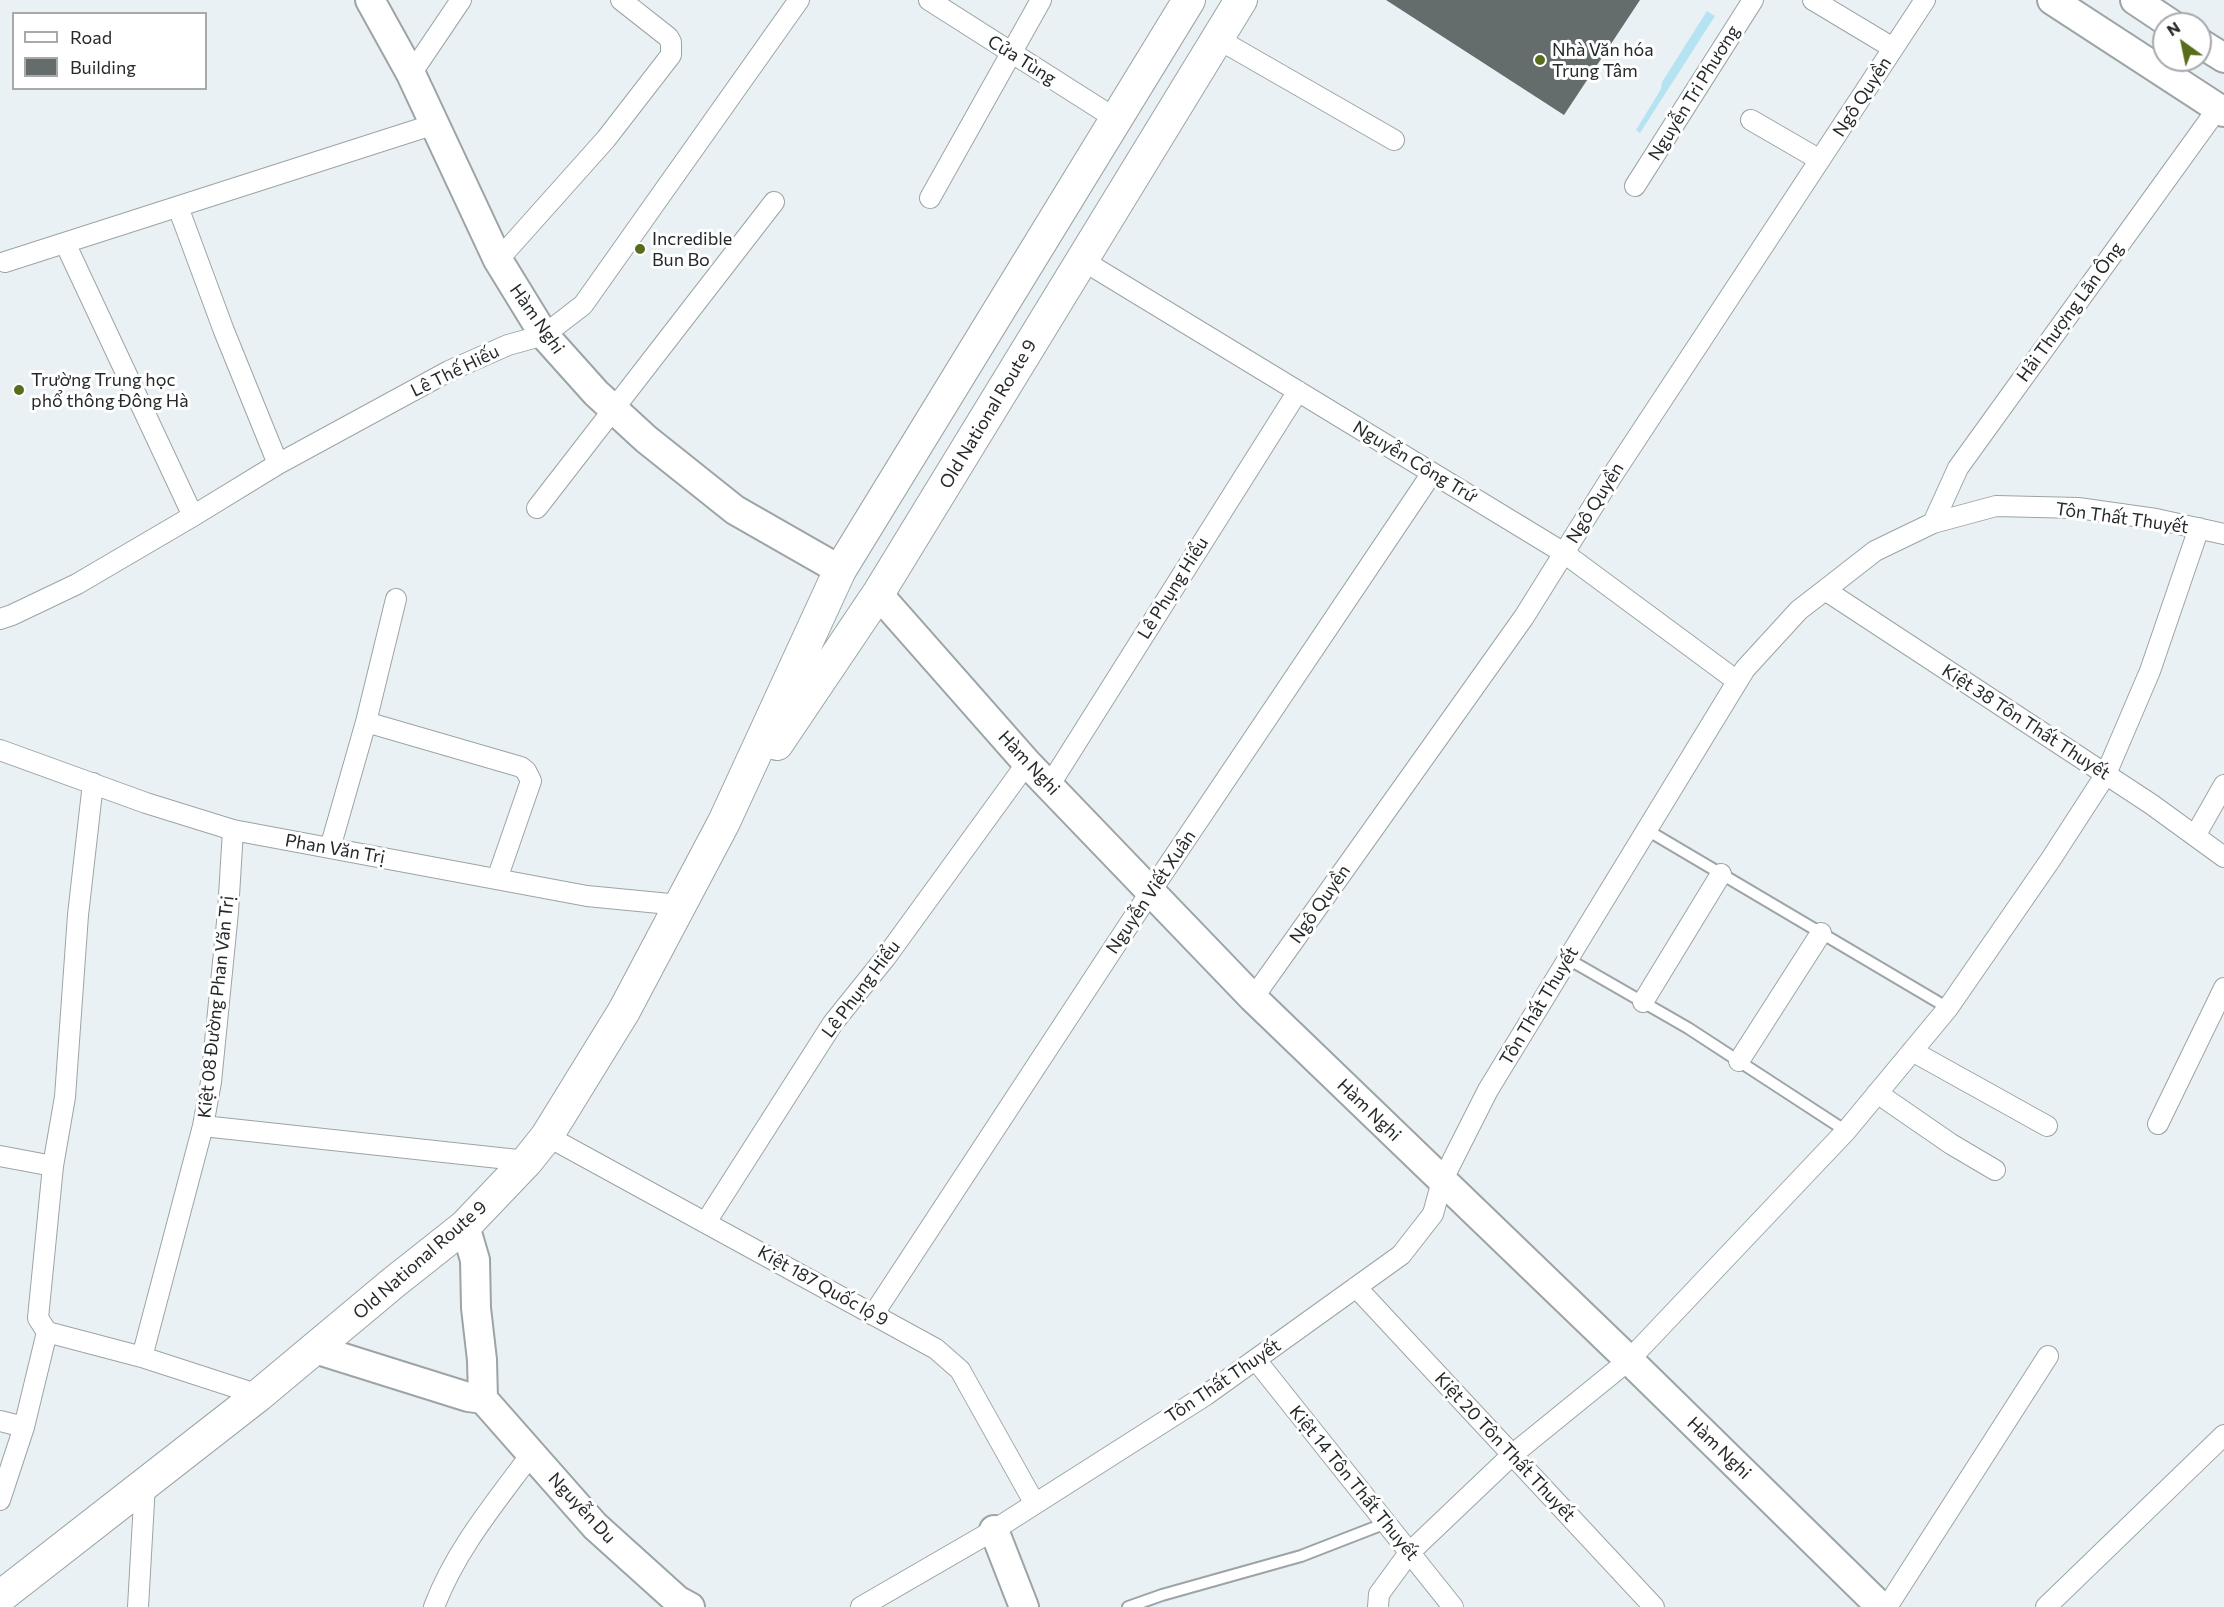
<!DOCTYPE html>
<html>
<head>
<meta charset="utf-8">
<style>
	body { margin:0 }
	#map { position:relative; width:2224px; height:1607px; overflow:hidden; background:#e9f1f4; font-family:Commissioner,sans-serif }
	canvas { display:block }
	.legend { position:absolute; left:12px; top:12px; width:195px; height:78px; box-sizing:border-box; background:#fff; border:2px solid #a8a9aa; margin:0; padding:8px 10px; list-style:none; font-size:18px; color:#26292a }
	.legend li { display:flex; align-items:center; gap:12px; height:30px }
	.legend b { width:30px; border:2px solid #a8a9aa }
	.north { position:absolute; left:2152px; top:12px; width:60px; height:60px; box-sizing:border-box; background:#fff; border:2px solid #a8a9aa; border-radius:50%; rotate:327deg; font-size:16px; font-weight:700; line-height:24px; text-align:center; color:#26292a }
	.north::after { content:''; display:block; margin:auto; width:21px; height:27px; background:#586d1c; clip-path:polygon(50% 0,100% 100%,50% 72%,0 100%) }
</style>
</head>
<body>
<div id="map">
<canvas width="2224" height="1607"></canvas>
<ul class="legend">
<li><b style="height:8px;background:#fff"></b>Road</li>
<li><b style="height:16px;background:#646c6c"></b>Building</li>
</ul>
<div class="north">N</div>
</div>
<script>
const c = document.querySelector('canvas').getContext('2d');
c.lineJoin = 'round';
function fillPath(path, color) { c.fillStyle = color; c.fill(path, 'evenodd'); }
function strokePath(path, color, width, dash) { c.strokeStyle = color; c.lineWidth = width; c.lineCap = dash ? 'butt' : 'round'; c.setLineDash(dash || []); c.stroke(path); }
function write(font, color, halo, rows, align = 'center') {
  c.font = font + ' Commissioner,sans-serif'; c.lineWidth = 6; c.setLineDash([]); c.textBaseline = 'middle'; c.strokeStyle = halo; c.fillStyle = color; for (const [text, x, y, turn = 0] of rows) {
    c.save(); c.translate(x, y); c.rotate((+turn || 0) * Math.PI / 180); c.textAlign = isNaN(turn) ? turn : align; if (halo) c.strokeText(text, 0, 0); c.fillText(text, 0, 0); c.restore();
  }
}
fillPath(new Path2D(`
	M1707,11L1715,16L1640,133L1636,130L1661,89L1662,82Z`), '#b5e3f1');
fillPath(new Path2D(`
	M1386,0H1640L1564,115Z`), '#646c6c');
const lane = new Path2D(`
	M1647,830L1948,1008
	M1568,959L1688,1028L1846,1131
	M1128,1607L1162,1595L1301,1556L1386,1523`);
const street = new Path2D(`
	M929,0L1116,119
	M1813,0L1893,48
	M1218,39L1394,140
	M411,74L461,0
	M1751,120L1820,160
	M1635,186L1753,0
	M930,198L1041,0
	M178,207L224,331L278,464
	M65,243L193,516
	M498,260L606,139L671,55V42L668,37L621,0
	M1082,260L1564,553L1737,681
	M5,262L435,124
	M537,508L774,202
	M1933,523L1958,468L2218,108
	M1825,590L2151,804L2224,857
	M0,619L12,615L77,584L193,516L278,464L449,371L508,345L544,335L583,305L799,0
	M366,722L521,767L526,771L531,781L497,879
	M0,750L146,803L233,830L587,896L680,905
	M93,783L78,915L65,1097L53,1166L38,1318L47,1332L142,1357L259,1395
	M1049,786L1298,391
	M2195,836L2224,785
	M330,848L366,722L396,599
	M1253,998L1524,617L1612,476L1925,0
	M1643,1002L1721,874
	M1912,1051L2047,1126
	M1739,1061L1821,933
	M1877,1093L1951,1144L1995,1170
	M2158,1124L2224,988
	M203,1126L527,1161
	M547,1136L936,1349L960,1370L1035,1504
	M0,1156L53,1166
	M706,1222L833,1023L886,957L1027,763
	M1356,1287L1654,1607
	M873,1315L1151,891L1432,473
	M142,1357L203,1126L211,1082L228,912L233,830
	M1256,1360L1453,1607
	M0,1421L24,1427
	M0,1500L24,1427L47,1332
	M138,1607L145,1484
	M434,1607C456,1549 496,1502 532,1453
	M861,1607L994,1530L1206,1395L1401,1255L1433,1214L1442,1181L1488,1090L1745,669L1799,610L1825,590L1875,551L1933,523L1996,506L2078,508L2156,519L2224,534
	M1378,1607L1379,1594L1409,1553L1512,1455L1629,1360L1846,1131L1948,1008L2051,859L2106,774L2150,671L2199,528
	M1887,1607L2048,1356
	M2046,1607L2224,1435`);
const secondary = new Path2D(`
	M370,0L411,74L498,260L544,335L596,393L646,439L735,510L840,570
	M2052,0L2224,112
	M2135,0L2171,24
	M2200,43L2224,58
	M878,594L1027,763L1253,998L1629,1360L1881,1607
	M465,1226L475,1260L476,1308L482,1360L483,1399
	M315,1349L468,1397L483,1399L595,1526L677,1600L690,1607
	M994,1530L1024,1607`);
const primary = new Path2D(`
	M777,744L878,594L1241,0
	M0,1597L259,1395L393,1283L465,1226L527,1161L547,1136L624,1011L724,822L840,570L1189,0`);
strokePath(lane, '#9ca4a6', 14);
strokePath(street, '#9ca4a6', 22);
strokePath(secondary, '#9ca4a6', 32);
strokePath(primary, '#9ca4a6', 34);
strokePath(lane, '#fff', 10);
strokePath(street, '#fff', 20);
strokePath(secondary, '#fff', 28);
strokePath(primary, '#fff', 32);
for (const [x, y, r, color] of [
	[1540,60,6,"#586d1c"],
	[640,249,6,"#586d1c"],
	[19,390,6,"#586d1c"]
]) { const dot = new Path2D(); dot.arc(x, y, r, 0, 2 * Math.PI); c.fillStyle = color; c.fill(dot); strokePath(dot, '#fff', 2); }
write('18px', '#26292a', '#fff', [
	["Nhà Văn hóa",1552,50],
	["Trung Tâm",1552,71],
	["Incredible",652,239],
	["Bun Bo",652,260],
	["Trường Trung học",31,380],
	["phổ thông Đông Hà",31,401]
], 'left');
write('18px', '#26292a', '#fff', [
	["Cửa Tùng",1022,60,32],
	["Nguyễn Tri Phương",1694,93,-58],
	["Ngô Quyền",1862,97,-57],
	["Hải Thượng Lãn Ông",2070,312,-54],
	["Hàm Nghi",537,319,55],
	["Lê Thế Hiếu",455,371,-26],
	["Old National Route 9",988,414,-59],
	["Nguyễn Công Trứ",1415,462,31],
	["Ngô Quyền",1595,503,-58],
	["Tôn Thất Thuyết",2122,518,8],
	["Lê Phụng Hiểu",1173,588,-58],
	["Kiệt 38 Tôn Thất Thuyết",2026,722,33],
	["Hàm Nghi",1029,763,47],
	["Phan Văn Trị",335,849,10],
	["Nguyễn Viết Xuân",1151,892,-56],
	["Ngô Quyền",1320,904,-55],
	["Lê Phụng Hiểu",861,989,-53],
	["Tôn Thất Thuyết",1539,1006,-59],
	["Kiệt 08 Đường Phan Văn Trị",216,1007,-84],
	["Hàm Nghi",1369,1110,44],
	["Old National Route 9",420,1260,-41],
	["Kiệt 187 Quốc lộ 9",823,1286,29],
	["Tôn Thất Thuyết",1223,1381,-34],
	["Kiệt 20 Tôn Thất Thuyết",1505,1447,47],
	["Hàm Nghi",1719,1448,44],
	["Kiệt 14 Tôn Thất Thuyết",1354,1483,51],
	["Nguyễn Du",582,1508,47]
]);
</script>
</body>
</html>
